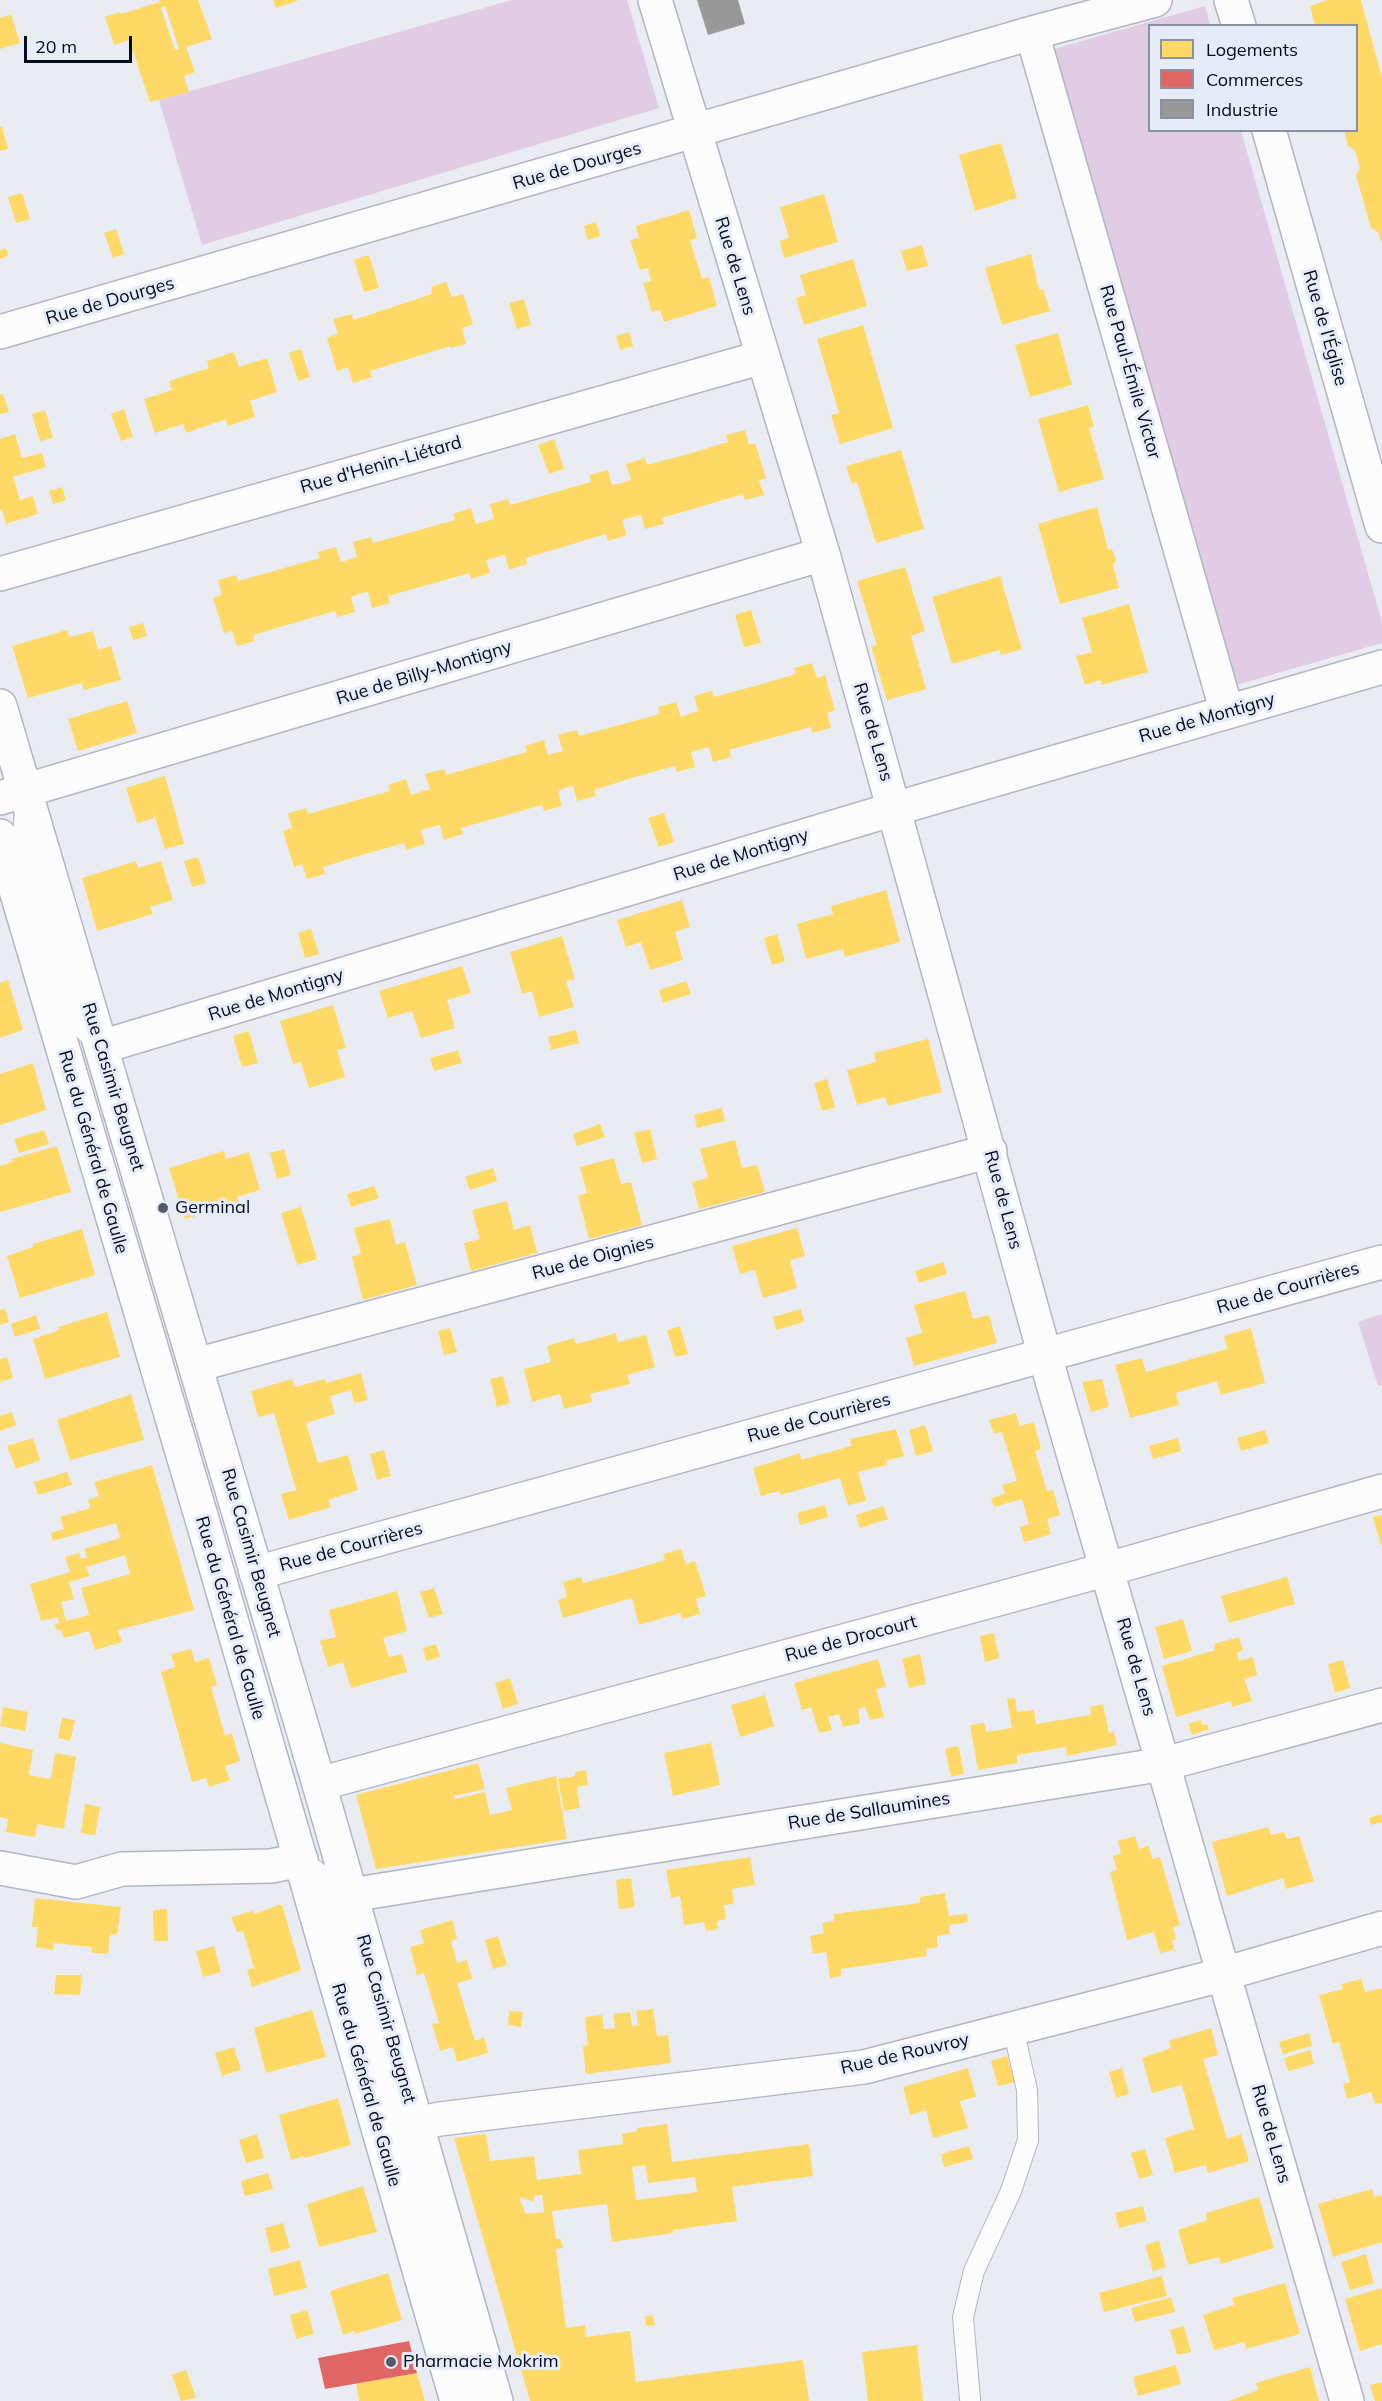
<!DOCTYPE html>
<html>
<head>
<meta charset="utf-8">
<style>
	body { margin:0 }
	#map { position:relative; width:1382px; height:2401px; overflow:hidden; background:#e9ecf3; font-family:Mulish,sans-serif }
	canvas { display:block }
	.legend { position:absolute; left:1148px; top:24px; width:210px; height:108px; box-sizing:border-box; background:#e5ebf7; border:2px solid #8b91a1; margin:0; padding:8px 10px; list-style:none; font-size:18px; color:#050b1f }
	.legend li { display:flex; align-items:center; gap:12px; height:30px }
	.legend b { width:30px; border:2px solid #8b91a1 }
	.scale { position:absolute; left:24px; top:36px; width:108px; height:27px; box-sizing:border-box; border:3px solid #050b1f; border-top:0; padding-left:8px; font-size:18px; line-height:21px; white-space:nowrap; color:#050b1f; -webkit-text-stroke:4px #e5ebf7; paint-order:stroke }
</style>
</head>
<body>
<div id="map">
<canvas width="1382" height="2401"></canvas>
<ul class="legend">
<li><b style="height:16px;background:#ffd966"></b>Logements</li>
<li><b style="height:16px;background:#e06666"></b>Commerces</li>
<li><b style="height:16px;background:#999"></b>Industrie</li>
</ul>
<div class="scale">20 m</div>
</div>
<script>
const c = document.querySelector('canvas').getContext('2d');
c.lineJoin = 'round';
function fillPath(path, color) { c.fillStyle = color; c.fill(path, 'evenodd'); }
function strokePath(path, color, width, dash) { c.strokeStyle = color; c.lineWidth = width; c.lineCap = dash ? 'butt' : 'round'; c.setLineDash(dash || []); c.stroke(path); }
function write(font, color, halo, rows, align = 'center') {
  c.font = font + ' Mulish,sans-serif'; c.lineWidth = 6; c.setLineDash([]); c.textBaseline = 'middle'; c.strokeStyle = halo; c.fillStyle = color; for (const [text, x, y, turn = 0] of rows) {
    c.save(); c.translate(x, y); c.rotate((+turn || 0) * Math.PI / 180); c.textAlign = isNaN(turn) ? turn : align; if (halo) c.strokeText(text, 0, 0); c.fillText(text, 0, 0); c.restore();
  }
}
fillPath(new Path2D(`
	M512,0H627L659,108L202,245L159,100Z
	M1205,6L1210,25L1150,26V130L1241,131L1382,622V643L1233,686L1050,50Z
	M1382,1314V1385L1378,1386L1358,1322Z`), '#e1cbe5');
fillPath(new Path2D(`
	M159,0H198L212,39L186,47L195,72L184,76L189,92L150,102L129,40L114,45L105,17L120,12L121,14L159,2ZM165,6L179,49L175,50L161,8Z
	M273,0H299L276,8Z
	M1327,0H1361L1382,78V244L1378,232L1371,228L1356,175L1360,168L1355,150L1348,146L1344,130H1356V26H1315L1310,6Z
	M11,14L20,43L0,49V18Z
	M0,127H2L8,149L0,151Z
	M1001,143L1017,198L975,211L959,155Z
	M22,193L30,219L16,223L8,197Z
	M824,194L838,242L784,258L780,241L789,238L780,207Z
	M689,210L697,238L690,240L702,279L709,277L717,306L664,322L660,310L652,312L643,283L651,281L648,268L640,270L630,240L639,238L636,226Z
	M596,222L600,236L588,240L584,226Z
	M116,229L124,254L113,258L104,233Z
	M922,245L928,266L907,271L901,251Z
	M6,248L8,256L0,259V250Z
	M1031,254L1039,290L1043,289L1050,311L1002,325L985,268Z
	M369,255L379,288L364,292L354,260Z
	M853,259L867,306L804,325L796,298L806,295L800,275Z
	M446,282L452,297L463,294L473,324L462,328L466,344L451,348L450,346L370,371L372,377L353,383L348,367L337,371L327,338L338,334L333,319L352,314L353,320L432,294L431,287Z
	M524,299L531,325L517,329L509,303Z
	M863,325L893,428L840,444L831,415L839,413L817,339Z
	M629,332L633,346L620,350L616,336Z
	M1058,333L1072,385L1030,397L1015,345Z
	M301,349L310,377L298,381L289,353Z
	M234,352L239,367L267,358L277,392L250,401L255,417L228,426L226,419L186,433L183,424L155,433L144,399L172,390L169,381L209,368L207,361Z
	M0,394H3L9,412L0,414Z
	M1088,405L1094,427L1089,428L1104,479L1059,492L1038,419Z
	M124,409L133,437L121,441L111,414Z
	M45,410L53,438L40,441L32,414Z
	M745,430L749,445L755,443L766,478L759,480L764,495L745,500L743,494L662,518L664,524L645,529L641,515L622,520L627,535L608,541L606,534L526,558L527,564L509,570L505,555L486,560L490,573L471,579L470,573L388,596L390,603L372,608L368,592L362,593L351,597L355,612L337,617L335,611L253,635L255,641L237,646L232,631L224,633L213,598L222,595L218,580L236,575L238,581L320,558L318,552L336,547L341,562L357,557L353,542L371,537L373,543L455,520L453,514L471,508L476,524L494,519L490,504L509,499L510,505L591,482L590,475L608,470L612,485L622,483L631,480L626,464L645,458L647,465L688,454L728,442L726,435Z
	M15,434L22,458L42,453L46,467L13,477L20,500L33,496L38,514L6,524L2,510H0V439Z
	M554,439L564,469L549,474L538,445Z
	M901,450L924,529L876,543L857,482L852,484L846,466Z
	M62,487L66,500L53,504L49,491Z
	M1097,507L1108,549L1113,551L1116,560L1113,565L1119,588L1060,604L1038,524Z
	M905,567L925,631L911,636L926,689L887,700L871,646L877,645L857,581Z
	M1000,576L1022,649L1001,655L1000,650L952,664L932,597Z
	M1129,604L1148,672L1102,685L1100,680L1085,685L1076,656L1092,652L1082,618Z
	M751,610L761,643L744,647L735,615Z
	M143,623L147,636L133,640L129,627Z
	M67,630L70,637L93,631L98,650L111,646L121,680L84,690L82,683L28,698L12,646Z
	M812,663L817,678L825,675L830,693L835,710L827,713L831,728L812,733L811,727L729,750L731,757L713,762L709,747L691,752L695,767L677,772L675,766L635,777L594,790L596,796L577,801L573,786L565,788L558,791L562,806L544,811L542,805L461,828L463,834L444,840L440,825L421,830L425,844L406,850L405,843L365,854L323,867L325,874L307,879L302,864L294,867L283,831L292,828L288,813L306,808L308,814L350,802L390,791L388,785L406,779L411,795L430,789L425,774L444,769L446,775L527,752L525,746L544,740L548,755L555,753L563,751L558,735L577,730L579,736L660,714L658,707L676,702L681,717L689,714L698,711L694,696L712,691L714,697L755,686L796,674L794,668Z
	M127,701L137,733L78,751L68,719Z
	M165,776L184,844L165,849L153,811L154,818L137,823L126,788Z
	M664,813L674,842L659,847L648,818Z
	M198,857L206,883L192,887L184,861Z
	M136,861L138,868L161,861L173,900L150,907L153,914L97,931L82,878Z
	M886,890L900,942L845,957L843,949L806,959L797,924L833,914L831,906Z
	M682,900L690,927L675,932L683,960L650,970L641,942L626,947L617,920Z
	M311,929L319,954L305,958L298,933Z
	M777,934L785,961L772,965L764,938Z
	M562,936L575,979L566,981L574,1007L539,1017L532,991L522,994L510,952Z
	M462,966L471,993L447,1000L455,1028L421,1038L412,1011L388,1018L379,991Z
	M8,980L23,1030L0,1038V983Z
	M686,981L691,994L663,1003L659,990Z
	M333,1005L346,1048L337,1050L345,1077L309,1088L301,1062L293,1064L280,1021Z
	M576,1030L579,1043L551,1050L548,1037Z
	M249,1031L258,1063L242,1067L233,1036Z
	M928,1039L942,1092L888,1106L885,1097L857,1105L847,1070L876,1062L874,1053Z
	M458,1050L462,1063L434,1071L430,1058Z
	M33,1063L46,1110L0,1125V1074Z
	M827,1079L835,1107L822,1111L814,1083Z
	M722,1108L725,1121L697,1128L694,1115Z
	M600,1124L605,1137L577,1146L573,1134Z
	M650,1129L657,1159L642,1163L634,1133Z
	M44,1130L49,1144L19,1153L14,1139Z
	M735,1140L742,1168L757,1165L765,1192L699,1209L692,1182L708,1178L700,1149Z
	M57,1146L71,1192L0,1212V1166L12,1162L11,1159Z
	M284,1149L291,1175L277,1179L270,1153Z
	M224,1151L226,1159L249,1152L260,1190L237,1197L239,1204L185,1219L169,1168Z
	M614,1158L621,1184L631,1182L642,1225L589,1239L578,1196L587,1193L580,1167Z
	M493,1168L497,1181L470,1190L465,1177Z
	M374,1186L379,1198L351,1207L347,1194Z
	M507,1201L514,1230L530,1225L537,1253L471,1271L464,1243L480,1239L472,1210Z
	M301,1207L317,1259L297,1265L281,1213Z
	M390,1219L396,1245L405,1242L417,1285L363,1300L352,1257L361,1254L354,1228Z
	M797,1228L805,1256L790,1260L797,1288L763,1298L755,1270L740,1274L732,1246Z
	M82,1229L95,1275L20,1298L7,1256L33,1247V1244Z
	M943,1262L947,1274L919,1283L915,1271Z
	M965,1291L973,1319L989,1315L997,1343L914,1366L906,1338L922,1333L914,1305Z
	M5,1308L9,1322L0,1325V1310Z
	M801,1309L804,1322L776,1330L773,1317Z
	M107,1312L120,1357L45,1379L33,1339L59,1330L58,1327Z
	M36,1315L40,1329L15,1337L11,1324Z
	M680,1326L688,1354L675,1357L667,1330Z
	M450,1328L457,1352L444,1355L438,1331Z
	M1251,1328L1265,1383L1221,1395L1217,1381L1176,1393L1179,1405L1130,1418L1115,1365L1142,1358L1146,1372L1227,1349L1224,1336Z
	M616,1333L618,1342L646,1335L655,1367L627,1375L630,1384L590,1394L592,1402L564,1409L560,1394L532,1402L524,1369L551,1362L547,1346L574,1338L576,1344Z
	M7,1357L13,1378L0,1382V1359Z
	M361,1373L368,1400L354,1403L351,1390L330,1396L335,1414L306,1423L318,1463L348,1455L358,1490L328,1500L331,1507L289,1520L281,1494L296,1490L274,1413L258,1417L251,1391L292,1379L295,1387L325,1379L327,1383Z
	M503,1376L510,1403L497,1407L490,1379Z
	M1102,1379L1109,1407L1091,1412L1082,1382Z
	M131,1394L144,1440L70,1460L57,1420Z
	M12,1412L16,1425L0,1431V1416Z
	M1016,1413L1020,1426L1034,1422L1041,1449L1035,1451L1047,1491L1053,1490L1060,1515L1047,1519L1051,1534L1024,1542L1020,1527L1029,1524L1022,1499L994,1507L991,1498L1005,1494L1002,1485L1017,1481L1002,1432L994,1434L989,1420Z
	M925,1425L933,1451L916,1456L909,1430Z
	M896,1429L904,1456L886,1461L887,1465L858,1472L866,1501L848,1505L840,1478L780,1495L779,1491L761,1496L753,1468L800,1453L801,1460L851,1446L850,1439Z
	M1265,1430L1269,1443L1241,1451L1237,1438Z
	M33,1438L40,1460L16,1469L7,1446Z
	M1178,1438L1181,1451L1153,1459L1149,1446Z
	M384,1450L391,1476L377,1480L370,1454Z
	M152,1465L194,1610L118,1630L122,1642L95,1650L89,1631L64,1638L61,1630L57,1631L55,1624L59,1623L58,1617L41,1621L30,1584L70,1572L65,1557L79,1553L81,1559L87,1557L84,1549L120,1538L116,1523L53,1541L51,1533L64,1529L60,1517L90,1508L88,1500L99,1496L94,1482ZM125,1555L130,1574L81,1588L89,1615L66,1621L61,1602L74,1599L69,1582L90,1576L86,1567Z
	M67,1472L72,1485L38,1495L34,1482Z
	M825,1505L828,1517L800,1525L797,1513Z
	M883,1506L888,1519L860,1528L856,1515Z
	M1382,1515V1545H1381L1373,1517Z
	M681,1549L686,1564L695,1561L706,1596L696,1599L700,1614L682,1619L680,1613L639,1625L632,1598L563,1618L558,1600L567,1597L563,1582L581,1577L583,1583L624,1572L665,1560L663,1554Z
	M1287,1577L1295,1604L1229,1623L1221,1596Z
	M434,1588L443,1614L429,1618L420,1592Z
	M397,1591L407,1631L383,1638L389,1657L402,1654L407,1672L351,1688L343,1662L328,1667L320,1641L336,1637L329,1610Z
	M1183,1619L1192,1651L1164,1659L1155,1627Z
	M994,1633L999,1658L985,1662L980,1636Z
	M1239,1637L1243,1650L1237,1653L1239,1661L1253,1657L1257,1675L1244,1679L1252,1701L1232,1707L1231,1701L1176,1717L1162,1666L1215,1650L1214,1644Z
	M436,1644L440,1657L426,1661L423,1648Z
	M191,1649L195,1662L209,1658L217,1685L211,1687L225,1736L232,1733L240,1761L225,1766L230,1780L209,1787L206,1778L192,1782L161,1672L175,1667L171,1654Z
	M920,1654L926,1684L909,1688L902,1659Z
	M878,1659L886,1687L876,1689L884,1717L870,1720L865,1707L858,1709L860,1723L843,1727L839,1714L828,1717L832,1730L819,1733L811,1707L802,1710L794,1683Z
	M1343,1660L1350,1688L1335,1693L1328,1664Z
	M510,1678L518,1704L503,1709L495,1683Z
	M765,1695L774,1726L740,1737L731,1705Z
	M1015,1698L1017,1712L1034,1710L1036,1724L1091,1715L1090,1707L1103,1704L1109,1733L1114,1732L1117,1745L1067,1756L1066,1747L1017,1755V1763L978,1770L970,1725L984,1723L986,1732L1012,1728L1007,1699Z
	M3,1707L28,1712L25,1731L0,1726Z
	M62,1718L75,1720L70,1741L58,1738Z
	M1201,1720L1202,1725L1207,1724L1209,1729L1192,1735L1188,1724Z
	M0,1743L33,1750L29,1775L51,1779L55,1753L76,1757L64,1829L37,1824L35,1837L6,1832L8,1819L0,1817Z
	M711,1743L720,1785L673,1796L664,1753Z
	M955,1746L959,1748L964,1774L951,1777L945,1749Z
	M478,1763L485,1789L454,1796L455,1799L485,1792L490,1815L512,1810L506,1788L556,1776L567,1839L376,1869L356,1795Z
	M586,1770L588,1785L577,1787L580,1808L564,1811L558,1779L575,1776V1772Z
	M85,1804L100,1807L95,1835L81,1833Z
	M1382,1814V1822L1371,1825L1369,1818Z
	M1268,1827L1271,1835L1284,1832L1287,1839L1299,1836L1314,1881L1286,1889L1283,1878L1227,1896L1212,1842Z
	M1135,1836L1139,1849L1149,1846L1152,1859L1160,1857L1180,1925L1173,1927L1176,1939L1172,1941L1174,1950L1160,1953L1154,1932L1127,1940L1110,1872L1117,1870L1113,1856L1121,1854L1118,1841Z
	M750,1857L755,1885L732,1889L734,1904L724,1905L726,1919L717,1921L718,1929L706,1931L704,1922L684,1925L680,1896L671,1898L666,1870Z
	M631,1878L635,1907L619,1909L616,1880Z
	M945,1893L949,1916L967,1914L968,1922L949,1925L950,1934L937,1936L938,1947L926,1949L927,1956L841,1969V1976L830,1978L826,1952L813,1954L810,1936L824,1933L822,1923L834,1921V1914L920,1903V1897Z
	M35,1898L121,1907L117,1935L110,1934L108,1954L92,1953L91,1947L54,1943L53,1950L36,1947L38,1927H32Z
	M279,1905H282L301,1970L252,1987L247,1970L254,1968L243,1931L237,1932L231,1917L253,1911L254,1914Z
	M167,1909L168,1941H154L153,1910Z
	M452,1920L457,1939L451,1941L457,1963L467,1960L472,1979L457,1983L475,2041L484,2037L488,2053L457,2062L453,2047L440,2051L432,2024L439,2023L424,1973L417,1975L410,1947L424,1943L420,1930Z
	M498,1936L507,1965L493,1969L485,1940Z
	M214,1946L221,1972L203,1977L196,1951Z
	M56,1975H82L80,1995L54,1994Z
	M1361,1979L1365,1992L1382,1988V2103L1375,2104L1371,2092L1347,2099L1343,2084L1350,2082L1339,2042L1333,2044L1319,1995L1343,1989L1341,1984Z
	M653,2009L657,2036L668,2035L671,2063L586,2074L583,2046L588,2045L585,2017L602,2015L604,2029L615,2028L613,2014L630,2012L632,2026L638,2025L636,2011Z
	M312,2010L326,2057L266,2073L254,2028Z
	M509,2011L523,2012L521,2027L508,2025Z
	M1211,2028L1218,2055L1203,2059L1227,2139L1241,2134L1249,2161L1208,2173L1206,2165L1175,2173L1165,2138L1194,2129L1182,2085L1152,2093L1142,2058L1171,2048L1169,2041Z
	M1309,2033L1312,2046L1283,2054L1279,2042Z
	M234,2047L241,2070L222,2076L215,2053Z
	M1310,2050L1314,2064L1288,2071L1284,2058Z
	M1007,2056L1015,2082L998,2086L991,2061Z
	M968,2068L976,2097L960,2101L968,2128L933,2138L926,2110L910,2115L903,2087Z
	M1122,2068L1129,2094L1116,2098L1109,2072Z
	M338,2098L351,2145L305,2158L304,2156L291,2160L279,2115Z
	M667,2124L672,2162L809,2144L813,2176L732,2187L737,2221L673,2230V2233L612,2242L607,2204L552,2211L556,2239H561L563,2248L556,2249L566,2328L585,2325L586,2337L630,2331L636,2382L803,2360L809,2401H530L454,2138L486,2134L490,2161L534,2156L537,2180L581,2174L578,2150L623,2144L622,2134L637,2131V2128ZM645,2165L648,2183L695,2177L697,2192L636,2200L632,2167ZM542,2195L544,2212L526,2214L519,2197L534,2202V2196Z
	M257,2134L264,2158L246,2163L239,2140Z
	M969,2146L973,2159L944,2167L941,2154Z
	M1145,2149L1153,2175L1139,2179L1131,2153Z
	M268,2173L273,2189L245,2196L241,2181Z
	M363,2186L377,2232L319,2247L307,2204Z
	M1372,2189L1374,2197L1382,2195V2242L1333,2257L1318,2204Z
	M1259,2197L1274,2248L1221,2264L1219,2257L1188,2265L1178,2230L1207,2220L1206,2213Z
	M1143,2206L1146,2221L1119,2228L1115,2213Z
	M283,2223L290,2248L271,2253L265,2228Z
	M1159,2241L1166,2267L1153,2271L1145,2245Z
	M1366,2254L1374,2283L1350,2290L1341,2262Z
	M300,2260L307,2288L274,2296L268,2269Z
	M388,2273L402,2320L355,2334L354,2331L343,2335L330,2291Z
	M1162,2276L1167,2296L1104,2312L1099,2293Z
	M1285,2283L1300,2334L1246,2349L1244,2342L1214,2350L1203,2315L1234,2305L1232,2298Z
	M1382,2288V2344L1360,2351L1345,2299Z
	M1171,2297L1175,2312L1135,2322L1131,2308Z
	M307,2310L314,2334L296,2339L290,2315Z
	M653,2315L655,2325L646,2326L645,2317Z
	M1184,2326L1191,2352L1177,2355L1170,2330Z
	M917,2345L923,2401H868L862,2352Z
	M1176,2365L1181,2384L1138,2396L1133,2377Z
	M1310,2367L1319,2401H1229L1258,2390L1256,2383Z
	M186,2370L196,2398L181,2401L172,2375Z
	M417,2373L425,2401H359L356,2383Z
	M1382,2382V2401H1375L1370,2385Z`), '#ffd966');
fillPath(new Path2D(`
	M409,2341L417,2373L325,2389L318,2358Z`), '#e06666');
fillPath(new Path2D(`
	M697,0H738L745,24L708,35Z`), '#999');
const lane = new Path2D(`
	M24,820V853L71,1016L93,1039
	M301,1860L324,1877L477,2401
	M970,2399L963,2317L974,2271L1011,2191L1028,2140L1027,2090L1013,2028`);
const street = new Path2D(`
	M655,0L823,554L1045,1356L1347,2401
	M1231,0L1239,26
	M1032,33L1227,712
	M1269,130L1382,526
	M0,332L1032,33L1155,0
	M0,574L763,357
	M0,798L823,554
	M101,1047L894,809L1382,667
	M196,1365L990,1151
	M256,1573L1382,1262
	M319,1784L1108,1569L1382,1491
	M0,1868L76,1882L122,1869L271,1866L301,1860
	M351,1895L1164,1764L1382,1705
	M416,2124L440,2119L864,2067L1206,1979L1382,1928`);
const secondary = new Path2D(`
	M0,706L319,1784L496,2401
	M0,836L204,1526L457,2401`);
strokePath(lane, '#b0b6c3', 22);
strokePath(street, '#b0b6c3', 36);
strokePath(secondary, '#b0b6c3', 36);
strokePath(lane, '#fcfcfd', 20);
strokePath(street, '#fcfcfd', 33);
strokePath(secondary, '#fcfcfd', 33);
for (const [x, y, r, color] of [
	[163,1208,6,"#555a69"],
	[391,2362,6,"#555a69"]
]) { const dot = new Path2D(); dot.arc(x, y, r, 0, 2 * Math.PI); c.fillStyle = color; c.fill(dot); strokePath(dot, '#e5ebf7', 2); }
write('18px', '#050b1f', '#e5ebf7', [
	["Rue de Dourges",577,166,-16],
	["Rue de Lens",735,266,73],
	["Rue de Dourges",110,301,-16],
	["Rue de l'Église",1325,328,74],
	["Rue Paul-Émile Victor",1130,372,74],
	["Rue d'Henin-Liétard",381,465,-16],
	["Rue de Billy-Montigny",424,673,-17],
	["Rue de Montigny",1207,718,-16],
	["Rue de Lens",873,732,74],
	["Rue de Montigny",741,855,-17],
	["Rue de Montigny",276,995,-17],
	["Rue Casimir Beugnet",113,1087,73],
	["Rue du Général de Gaulle",93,1152,74],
	["Rue de Lens",1003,1200,75],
	["Rue de Oignies",593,1258,-15],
	["Rue de Courrières",1288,1288,-16],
	["Rue de Courrières",819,1418,-15],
	["Rue de Courrières",351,1547,-15],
	["Rue Casimir Beugnet",251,1553,74],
	["Rue du Général de Gaulle",230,1618,74],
	["Rue de Drocourt",851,1639,-15],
	["Rue de Lens",1136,1667,74],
	["Rue de Sallaumines",869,1811,-9],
	["Rue Casimir Beugnet",386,2019,74],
	["Rue de Rouvroy",905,2054,-13],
	["Rue du Général de Gaulle",366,2085,74],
	["Rue de Lens",1271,2134,74]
]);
write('18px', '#050b1f', '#e5ebf7', [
	["Germinal",175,1208],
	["Pharmacie Mokrim",403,2362]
], 'left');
</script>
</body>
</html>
